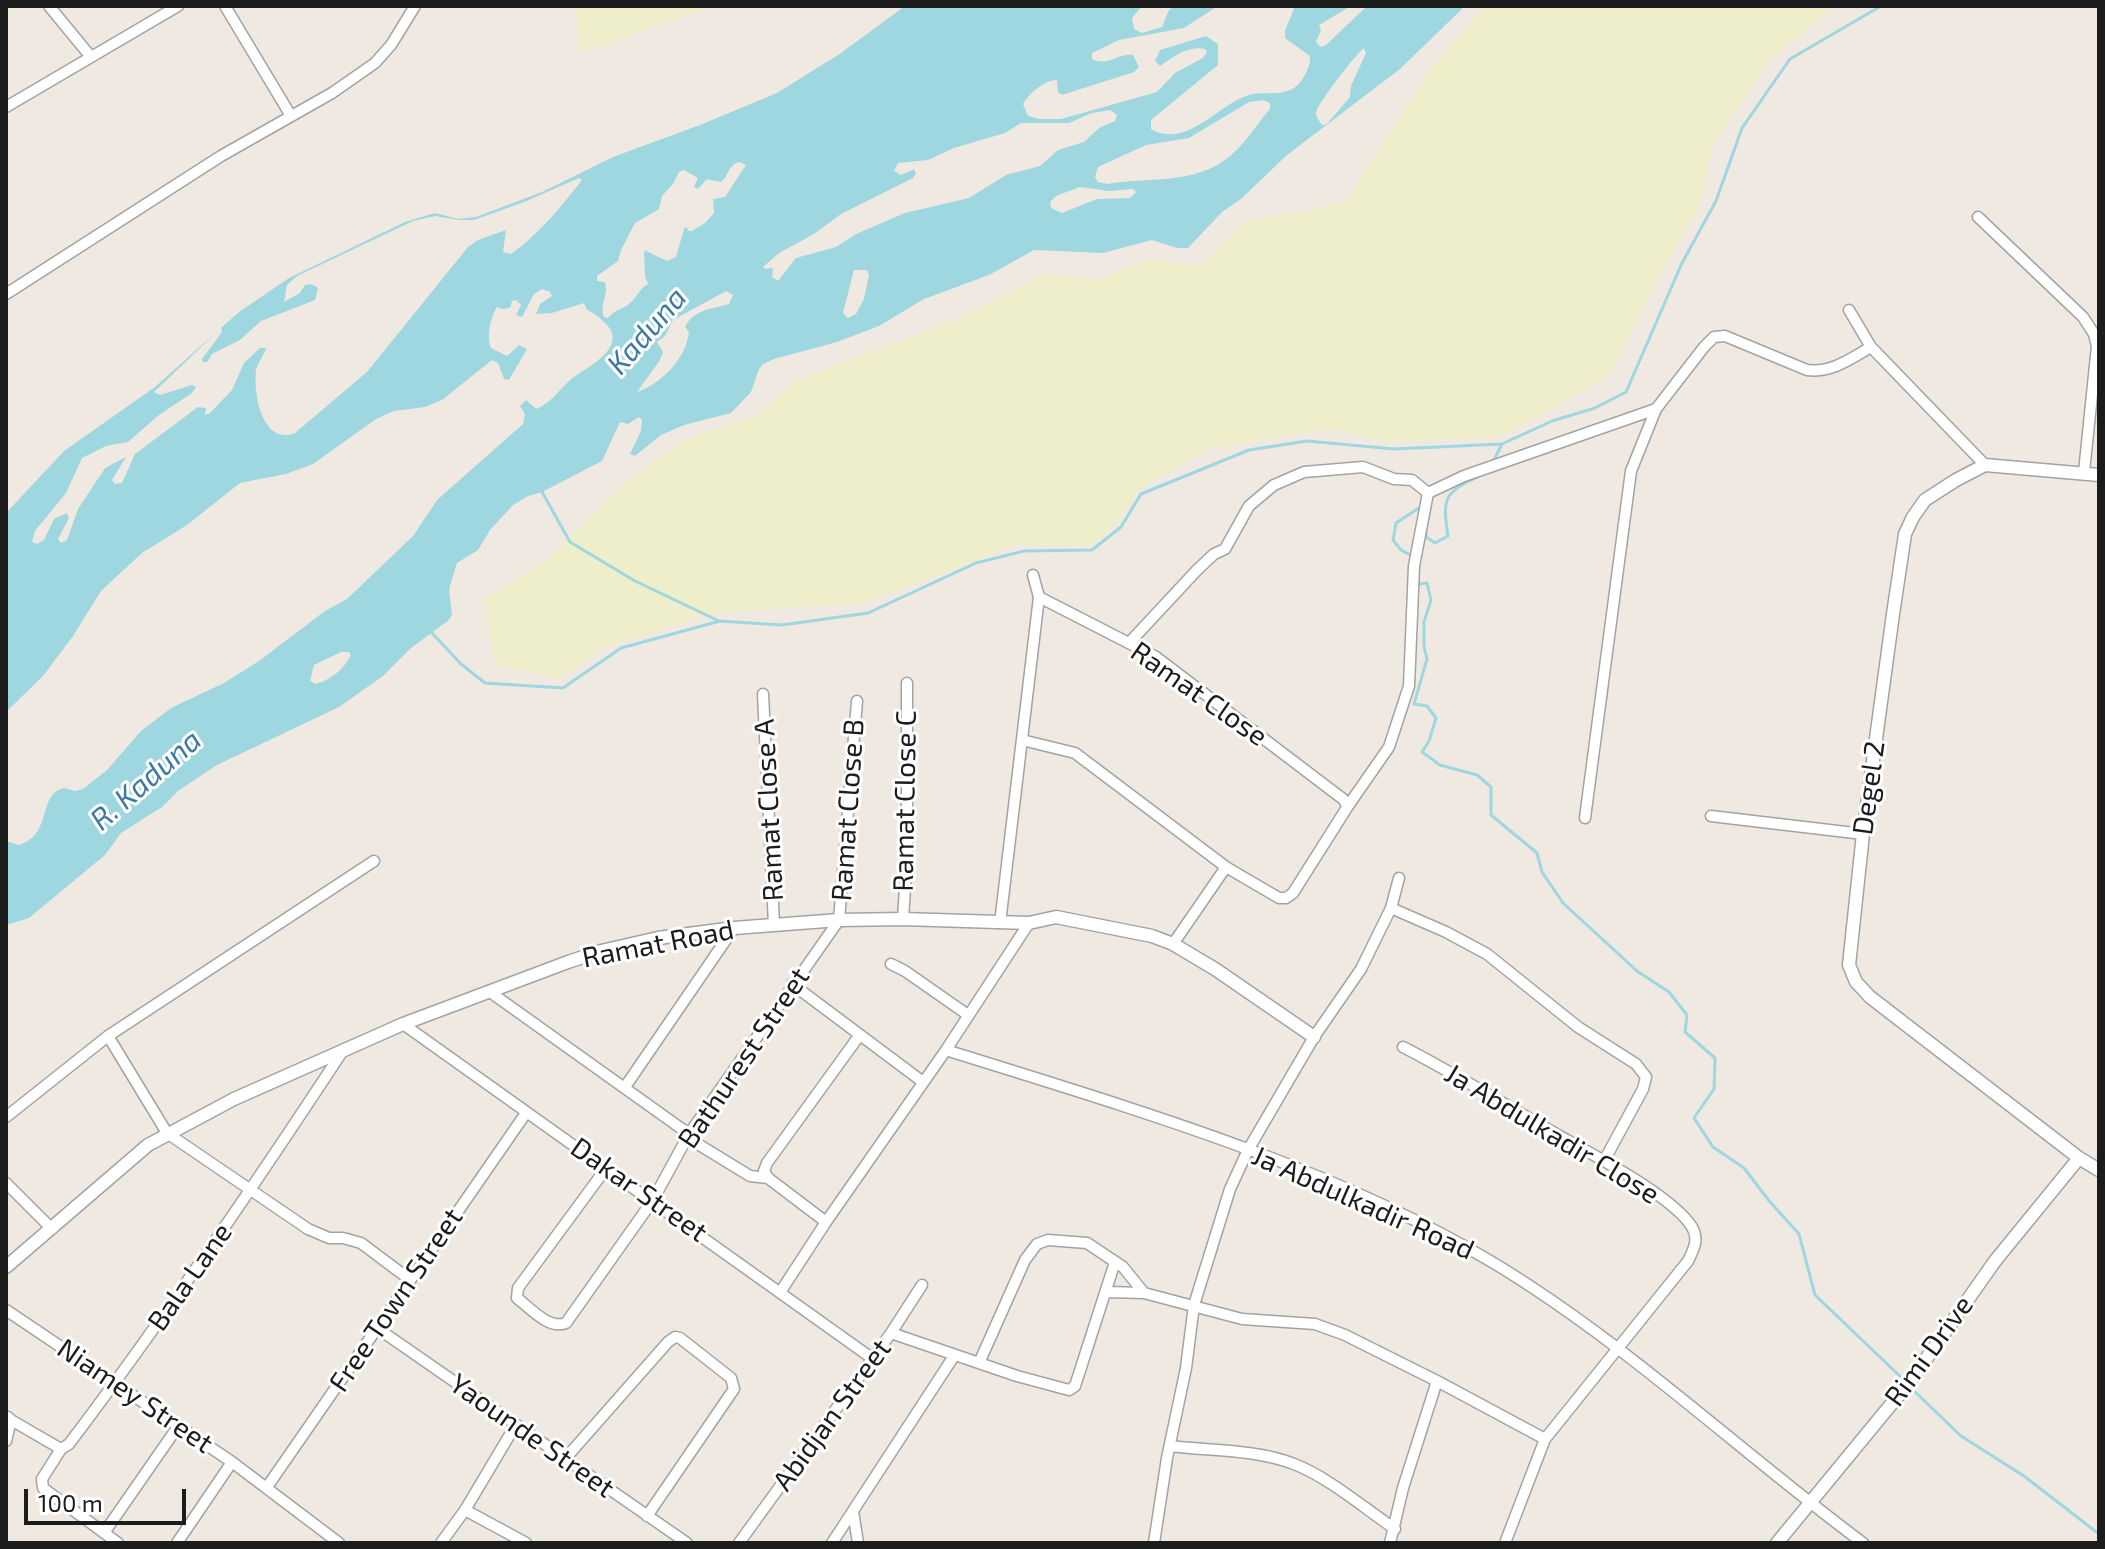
<!DOCTYPE html>
<html>
<head>
<meta charset="utf-8">
<style>
	body { margin:0 }
	#map { position:relative; width:2105px; height:1549px; overflow:hidden; background:#efe9e1; font-family:"Exo 2",sans-serif }
	canvas { display:block }
	.frame { position:absolute; inset:0; border:8px solid #1c1c1c; pointer-events:none }
	.scale { position:absolute; left:24px; top:1489px; width:162px; height:36px; box-sizing:border-box; border:4px solid #1c1c1c; border-top:0; padding-left:10px; font-size:24px; line-height:28px; white-space:nowrap; color:#1c1c1c; -webkit-text-stroke:6px #fff; paint-order:stroke }
</style>
</head>
<body>
<div id="map">
<canvas width="2105" height="1549"></canvas>
<div class="frame"></div>
<div class="scale">100 m</div>
</div>
<script>
const c = document.querySelector('canvas').getContext('2d');
c.lineJoin = 'round';
function fillPath(path, color) { c.fillStyle = color; c.fill(path, 'evenodd'); }
function strokePath(path, color, width, dash) { c.strokeStyle = color; c.lineWidth = width; c.lineCap = dash ? 'butt' : 'round'; c.setLineDash(dash || []); c.stroke(path); }
function write(font, color, halo, rows, align = 'center') {
  c.font = font + ' "Exo 2",sans-serif'; c.lineWidth = 6; c.setLineDash([]); c.textBaseline = 'middle'; c.strokeStyle = halo; c.fillStyle = color; for (const [text, x, y, turn = 0] of rows) {
    c.save(); c.translate(x, y); c.rotate((+turn || 0) * Math.PI / 180); c.textAlign = isNaN(turn) ? turn : align; if (halo) c.strokeText(text, 0, 0); c.fillText(text, 0, 0); c.restore();
  }
}
fillPath(new Path2D(`
	M575,6H712L580,54Z
	M1485,6H1835L1769,61L1712,147L1701,203L1661,272L1610,375L1501,437L1389,442L1330,429L1209,449L1137,490L1116,524L1091,546L1019,544L861,604L717,612L606,647L558,679L495,664L484,599L546,560L622,485L685,439L755,416L799,379L957,319L1045,274L1098,280L1148,260L1201,266L1247,220L1302,212L1346,201L1427,74Z`), '#efeeca');
fillPath(new Path2D(`
	M905,6H1142L1132,18L1134,29L1142,33L1162,27L1169,10L1174,6H1218L1184,28L1119,40L1092,53V59C1108,67 1118,53 1133,55L1139,67L1134,72L1062,95L1058,92L1057,80C1044,80 1029,94 1023,104L1028,116L1039,119H1061L1157,92L1175,73L1203,58L1207,52L1205,49C1188,45 1173,57 1160,66L1155,61L1160,50L1206,36L1218,44V65L1151,120V129C1186,149 1217,106 1246,96C1262,90 1279,97 1294,88C1303,82 1311,66 1310,56L1285,38V31L1295,6H1351L1319,25L1321,30L1316,42L1321,47L1326,45L1367,6H1465L1400,69L1287,155L1241,199L1222,212L1188,248H1177L1152,240L1103,253L1034,250L989,275L924,299L879,326L837,342L774,359L763,364L759,369L751,392L731,413L684,425L661,435L635,456L630,454L641,431L642,420L639,417L628,424L620,422L602,461L542,492L528,496L513,505L490,530L478,550L457,563L449,589L452,615L449,620L411,648L383,676L339,707L217,765L178,791L162,807L121,833L105,855L29,918L6,925V841L19,845C53,835 37,794 64,788L75,791L83,789L107,770L141,731L171,708L224,683L259,661L325,611L347,599L413,536L437,500L523,424L525,414L520,406L526,400L536,409C550,404 559,390 570,380C585,368 628,349 607,325C601,319 595,313 587,310L584,303L552,313L536,314L540,304L552,296L550,292L542,289L534,294L522,317L516,315L521,305L516,300L512,301L510,308L502,309L497,307C491,316 486,337 491,348L507,356L519,345L527,349L509,380L504,379L498,363L492,360L442,400L425,407L394,411L376,419L313,464L286,474L240,483L187,525L142,553L101,591L73,636L43,676L6,712V513L64,451L155,387L239,312L289,278L405,222L435,213L458,219L476,217L542,192L613,157L700,125L777,93L841,53ZM1364,48L1366,53L1351,86L1350,97L1327,124L1322,125C1321,123 1316,117 1316,114C1315,106 1357,53 1364,48ZM1263,100L1270,103V109C1257,124 1245,144 1229,157C1195,185 1147,177 1107,184L1098,182L1095,177L1098,167L1146,145L1189,138L1249,102ZM1110,110L1117,115L1115,121L1099,128L1084,142L1058,150L1040,166L1006,175L969,198L905,213L856,234L836,247L796,258L778,281L772,277L773,268L766,269L763,267L779,253L814,234L841,214L913,178L916,173L914,169L901,175L894,171L898,163L928,160L954,148L1005,133L1021,123H1069L1092,113ZM739,162L746,165L725,197L713,199L714,213L705,223L692,231H689L686,227L684,229L676,257L667,261L644,250L645,276L648,284C640,288 637,297 630,303C622,311 619,306 608,318L604,317C599,304 609,295 605,282L597,281V276L618,261L621,250L635,223L659,209L662,196L673,184L679,172L684,170L698,178L694,187L698,189L707,179L721,182C729,176 727,166 739,162ZM579,178L582,180C562,206 538,235 511,254L503,252L506,230L478,240L468,247L367,372L295,433C263,446 253,395 256,371C257,363 264,356 266,348H260L244,363L232,390L210,413L205,415L206,408L198,407L135,454L122,483L115,484L112,480L126,457L105,468L78,509L67,540L61,543L58,539L69,518L67,513L54,519L44,540L37,544L32,542L35,531L66,493L82,458L106,446L128,442L159,415L192,393L196,387L192,385L160,395L154,392L221,328L222,332L202,359L203,362H207L212,354L240,340L261,321L315,300L318,288L311,284L305,285L300,293L284,302L287,285L297,276L413,221L435,216L458,220H474L524,202ZM1080,187L1109,191L1133,189L1136,192L1130,198L1097,199L1062,213L1051,208L1050,202L1056,196ZM854,270H867L869,275L864,299L856,314L848,318L843,313ZM726,291L733,295L729,304C712,309 694,309 685,327L689,332C686,359 661,384 637,392L660,360L663,352L657,342L665,336L673,320ZM341,652H349L351,655C343,670 332,679 316,684L310,681L314,665Z`), '#9ed7e0');
strokePath(new Path2D(`
	M1493,462L1502,444
	M541,490L570,542L635,581L719,621
	M1426,530V537L1435,543L1448,536C1442,498 1444,492 1480,476
	M1414,557L1401,550L1393,540L1396,523L1419,508L1420,512
	M1418,580L1419,584L1427,583L1431,600L1424,622V647L1427,659L1414,704L1427,706L1436,718L1429,741L1422,752L1440,765L1477,775L1491,787V815L1537,853L1542,872L1563,903L1637,971L1669,992L1687,1015L1685,1032L1715,1058L1714,1089L1694,1118L1713,1147L1744,1168L1770,1202L1799,1234L1815,1295L1905,1381
	M431,632L461,664L485,683L563,688L621,648L720,621L782,625L868,613L976,563L1024,551L1092,550L1121,527L1141,494L1249,450L1307,441L1394,449L1502,444L1552,421L1595,408L1626,392L1682,263L1716,201L1742,128L1790,59L1881,6
	M1910,1387L1961,1436L2024,1476L2099,1534`), '#9ed7e0', 3);
const minor = new Path2D(`
	M49,6L91,57
	M225,6L291,116
	M6,107L178,6
	M1978,217L2083,317L2094,334L2097,346L2084,472
	M6,294L221,156L332,93L375,63L391,45L415,6
	M1849,310L1871,347L1985,465
	M1039,597L1156,657L1343,799L1348,806
	M1129,643L1197,570L1214,554L1225,549L1249,506L1274,485L1304,472L1363,467L1394,479L1412,480L1428,493L1464,476L1656,409
	M763,694L774,925
	M1022,740L1075,753L1226,867L1279,898H1286L1293,893L1348,806L1389,747L1409,686L1414,566L1428,493
	M1711,816L1863,834
	M1585,818L1631,471L1656,409L1704,347L1714,337L1725,336L1807,370C1832,373 1850,359 1871,347
	M1391,908L1446,932L1487,954L1578,1027L1636,1064L1646,1077L1643,1089L1604,1161
	M903,919L907,856V683
	M1000,923L1039,597L1033,575
	M1173,944L1226,867
	M891,964L905,971L968,1015
	M792,984L923,1082
	M490,992L689,1134
	M403,1024L873,1359
	M108,1036L167,1133L308,1229L329,1238H343L361,1243L409,1279
	M1403,1047C1454,1073 1502,1103 1551,1131C1587,1152 1671,1194 1692,1227C1699,1239 1694,1249 1688,1261L1545,1439L1505,1543
	M946,1050C1127,1107 1329,1165 1492,1262C1625,1342 1738,1450 1863,1543
	M625,1087L734,928
	M6,1117L108,1036L374,861
	M688,1138L750,1176L768,1178L826,1222
	M607,1167L518,1288L517,1298C530,1308 549,1330 566,1323L653,1200L689,1134L839,920L857,701
	M768,1178L764,1171L767,1163L859,1036
	M6,1183L52,1229
	M781,1291L826,1222L946,1050L1029,923
	M1107,1292L1144,1293
	M6,1310L232,1462L339,1543
	M377,1328L687,1543
	M891,1333L1017,1376L1069,1390L1075,1386L1115,1262
	M979,1363L1025,1260L1037,1244L1048,1240L1087,1243L1123,1267L1144,1293L1242,1319L1315,1324L1345,1335L1437,1381L1545,1439
	M11,1420L61,1449L69,1444C166,1316 256,1183 344,1049
	M6,1441L11,1420L8,1417
	M1170,1446C1210,1451 1256,1449 1294,1464C1328,1477 1364,1508 1395,1529
	M61,1449L42,1479L43,1488L118,1543
	M564,1460L668,1342L675,1337L680,1338L731,1378L734,1389L647,1516
	M267,1487L526,1113
	M465,1510L526,1543
	M853,1511L858,1543
	M104,1533L179,1425
	M177,1543L232,1462
	M441,1543L465,1510L515,1426
	M739,1543L891,1333L922,1285
	M832,1543L954,1356
	M1154,1543L1167,1458L1186,1368L1194,1305L1230,1189L1248,1150L1314,1037L1361,969L1391,908L1399,878
	M1390,1543L1403,1488L1437,1381`);
const tertiary = new Path2D(`
	M2099,475L1985,465L1956,480L1925,500L1913,517L1905,534L1893,614L1863,834L1849,965L1856,982L1870,997L2079,1158L2099,1170
	M6,1267L148,1145L234,1099L403,1024L568,962L601,951L658,938L734,928L839,920L903,919L1029,923L1056,917L1152,936L1173,944L1215,969L1314,1037
	M1777,1543L1912,1379L1995,1261L2079,1158`);
strokePath(minor, '#a3a3a3', 13);
strokePath(tertiary, '#a3a3a3', 15);
strokePath(minor, '#fff', 10);
strokePath(tertiary, '#fff', 12);
write('28px', '#1c1c1c', '#fff', [
	["Ramat Close",1199,694,35],
	["Degel 2",1869,788,-82],
	["Ramat Close C",905,801,-89],
	["Ramat Close A",769,810,-93],
	["Ramat Close B",848,810,-86],
	["Ramat Road",658,944,-11],
	["Bathurest Street",744,1058,-56],
	["Ja Abdulkadir Close",1552,1134,31],
	["Dakar Street",639,1190,35],
	["Ja Abdulkadir Road",1363,1203,24],
	["Bala Lane",190,1277,-55],
	["Free Town Street",396,1300,-56],
	["Rimi Drive",1929,1351,-54],
	["Niamey Street",135,1396,34],
	["Abidjan Street",832,1415,-54],
	["Yaounde Street",532,1436,35]
]);
write('italic 30px', '#3d79a2', '#fff', [
	["Kaduna",647,331,-49],
	["R. Kaduna",146,780,-41]
]);
</script>
</body>
</html>
